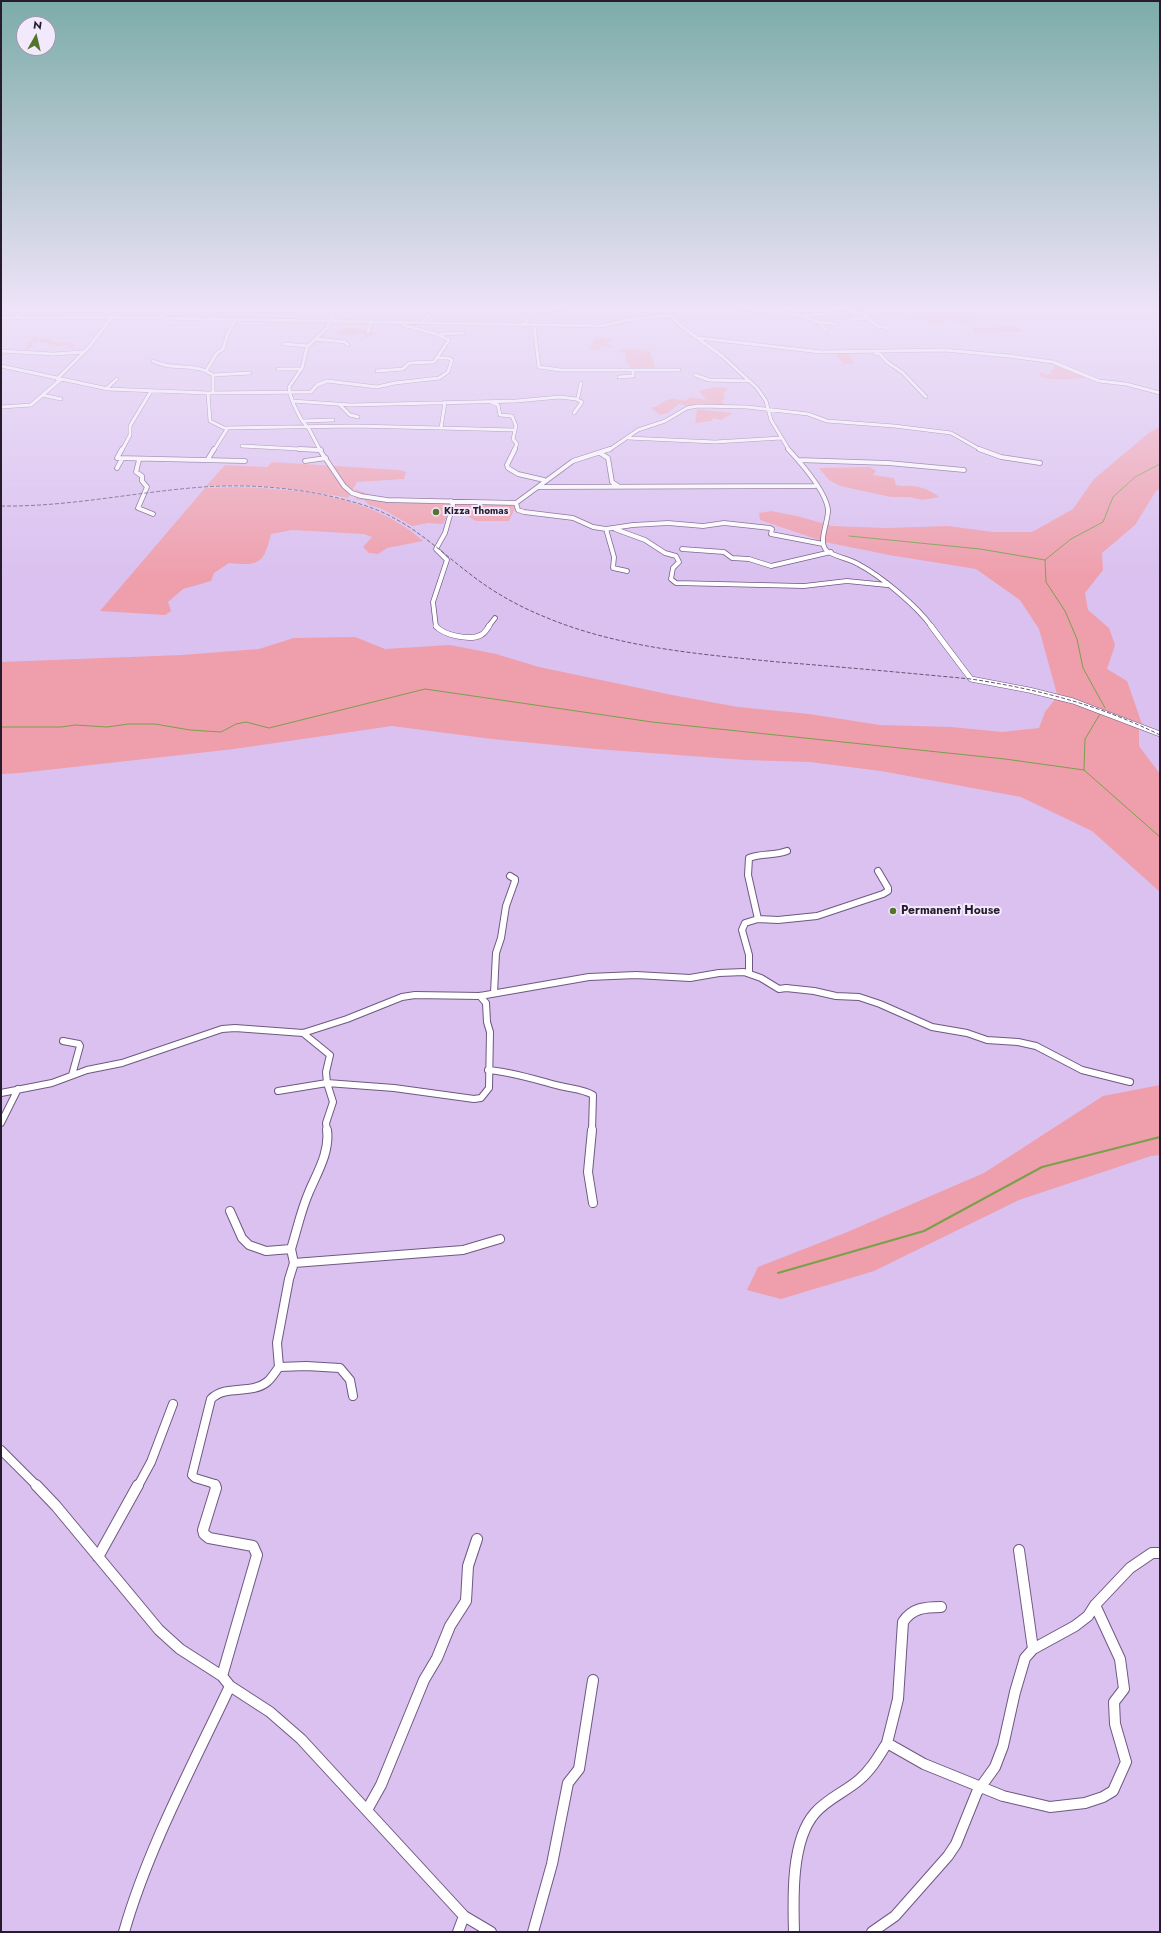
<!DOCTYPE html>
<html>
<head>
<meta charset="utf-8">
<style>
	body { margin:0 }
	#map { position:relative; width:1161px; height:1933px; overflow:hidden; background:#dac1f0; font-family:Jost,sans-serif }
	canvas { display:block }
	.frame { position:absolute; inset:0; border:2px solid #261c2e; pointer-events:none }
	.north { position:absolute; left:16px; top:16px; width:40px; height:40px; box-sizing:border-box; background:#f3e9fc; border:1px solid #a197aa; border-radius:50%; rotate:8deg; font-size:11px; font-weight:700; line-height:16px; text-align:center; color:#261c2e }
	.north::after { content:''; display:block; margin:auto; width:14px; height:18px; background:#56752c; clip-path:polygon(50% 0,100% 100%,50% 72%,0 100%) }
</style>
</head>
<body>
<div id="map">
<canvas width="1161" height="1933"></canvas>
<div class="frame"></div>
<div class="north">N</div>
</div>
<script>
const c = document.querySelector('canvas').getContext('2d');
c.lineJoin = 'round';
function fillPath(path, color) { c.fillStyle = color; c.fill(path, 'evenodd'); }
function strokePath(path, color, width, dash) { c.strokeStyle = color; c.lineWidth = width; c.lineCap = dash ? 'butt' : 'round'; c.setLineDash(dash || []); c.stroke(path); }
function write(font, color, halo, rows, align = 'center') {
  c.font = font + ' Jost,sans-serif'; c.lineWidth = 4; c.setLineDash([]); c.textBaseline = 'middle'; c.strokeStyle = halo; c.fillStyle = color; for (const [text, x, y, turn = 0] of rows) {
    c.save(); c.translate(x, y); c.rotate((+turn || 0) * Math.PI / 180); c.textAlign = isNaN(turn) ? turn : align; if (halo) c.strokeText(text, 0, 0); c.fillText(text, 0, 0); c.restore();
  }
}
fillPath(new Path2D(`
	M939,309H948L949,312L953,314L951,315L976,317L978,320L969,319V322L972,323L984,325C975,326 969,323 961,322C956,322 950,323 943,321L941,324L928,323L927,321L920,322L916,317H909L922,314L919,313L943,310Z
	M999,327H1018L1024,332L974,333L972,328Z
	M350,328C359,331 369,328 376,333L361,340H360L364,335L362,333L353,336L338,334L339,332L337,331Z
	M35,337H39L37,340C42,339 44,337 51,339L50,341C57,344 68,341 76,345L72,348L66,347L71,345L51,346L48,344L50,341L46,342H40V340L35,341L38,342L33,343L32,345L35,347L25,350L24,349L29,345L25,343L33,340L31,338Z
	M594,338H611L613,340L606,342L607,345H612V348L604,346L600,347V349L591,350L587,346L592,345Z
	M625,349L649,350L656,369L631,368L626,361V353L617,351Z
	M834,353H848L854,364H843Z
	M1054,364H1058L1059,367L1085,377L1083,378C1074,379 1047,381 1040,376L1039,372L1048,375L1052,373L1050,371L1054,369Z
	M714,387L729,388L723,394L725,399L722,401L727,408L691,407L679,404L668,413L660,415L651,408C668,404 662,395 685,401L691,397L706,400L699,391Z
	M697,409L733,413L721,420L713,418L712,421L695,423Z
	M1160,427V489L1156,491L1135,525L1102,553L1103,570L1085,593L1088,610L1109,628L1115,645L1107,669L1127,681L1142,724L1083,702L1057,694L1039,629L1020,600L976,569L889,555L825,542L760,520L759,513L771,511L797,516L832,526L886,528L948,526L993,532H1032L1073,509L1094,479L1150,432Z
	M272,462L399,470L406,472L404,479L357,482L348,498C298,489 258,483 206,486L225,465L267,467Z
	M870,467L876,471L873,475L894,478L896,485C903,487 906,485 912,486C921,486 932,491 939,497L922,500L910,497H891L840,486L829,480L819,468Z
	M236,487C300,489 373,496 423,541L387,548L378,554L369,553L363,547L372,537L364,534L292,530L271,534C264,564 259,566 229,563L214,573L211,581L183,589L168,602L171,611L165,615L100,611L205,488Z
	M355,489L378,498L368,499L449,501L452,505L443,524L428,523L412,526L382,509L369,505L364,500H357L354,496Z
	M456,502L510,503L515,508L509,521H476L455,509Z
	M355,637L385,649L450,645L496,654L539,667L672,695L738,707L809,714L880,725L951,727L1002,732L1039,728L1045,712L1056,698L1081,705L1139,727V746L1160,774V892L1092,831L1021,797L881,771L810,762L745,760L596,749L492,739L392,726L234,749L20,773L1,774V662L182,655L259,649L294,638Z
	M1160,1085V1155L1151,1156L1019,1200L874,1271L781,1299L747,1290L758,1267L845,1233L984,1173L1103,1096Z`), '#ef9eab');
strokePath(new Path2D(`
	M849,536L980,549L1045,560
	M1105,708L1083,668L1077,639L1065,611L1046,582L1045,560L1071,539L1103,522L1113,497L1135,477L1160,464
	M1,727H61L75,725L107,727L128,724H155L190,730L221,732L236,724L246,722L269,728L425,689L652,722L1005,759L1084,770L1160,837
	M1084,770L1085,739L1100,714`), '#7aa04b', 1);
strokePath(new Path2D(`
	M778,1273L924,1231L1042,1167L1160,1137`), '#7aa04b', 2);
const minorFar5 = new Path2D(`
	M670,309L673,318L681,326L722,356L757,388L766,401L771,420L789,450
	M742,309L805,315L887,311L933,312L955,309
	M533,311L567,309
	M861,312L877,326L889,328
	M804,317L819,322L826,330
	M1,318L97,317L602,326L627,320L671,315
	M15,318L26,309
	M160,318L167,309
	M210,319L217,309
	M851,319L867,318
	M819,322L836,324
	M421,323L430,314
	M523,326L534,309
	M534,326L539,367L561,370H633V376L619,377
	M368,332L372,321
	M441,334L463,333
	M699,338L821,352L944,350L1009,356L1053,362L1099,381L1126,384L1160,393
	M316,339L345,342L348,345
	M284,344L308,346
	M1,351L53,354L83,352
	M875,353L880,354L887,362L902,372L926,397
	M153,361C170,370 189,364 206,371
	M1,366L108,389L208,393L311,392L317,385L327,381L377,387L395,383L439,378L448,372L452,360L448,358H437
	M278,369H302
	M633,370H679
	M377,371L403,369L409,363L434,362L449,340L436,334L403,325
	M213,375L250,373
	M695,375L709,380L750,381
	M57,379L89,347L112,317
	M106,389L117,379
	M208,393L210,421L224,428L354,426L441,428
	M213,393V375L206,371L217,353L223,349L228,333L236,319
	M42,395L61,399
	M578,397L581,383
	M292,401L351,405L516,401L560,397L576,399L582,402L574,413
	M445,402L441,428L514,430
	M491,402L498,405L500,415L512,416L516,426L513,439L517,444L514,450
	M339,404L350,415L358,417
	M1,407L31,405L60,380
	M303,421L333,420
	M628,438L715,442L781,438
	M242,446L318,450
	M122,450L130,435V426L151,391
	M214,450L227,429
	M320,450L309,429L301,419L294,405L290,394L289,387L302,368L307,347L327,328L333,314L329,309
	M609,450L638,430L665,421L687,408L698,406L747,407L808,414L827,421L894,426L951,433L981,450`);
const minorFar4 = new Path2D(`
	M122,449L117,458L245,461
	M299,449L321,450
	M319,449L344,486L352,493L361,496L387,500L516,503L573,461L610,449
	M515,449L507,465L508,468L518,474L544,480
	M788,449C801,463 825,490 828,509C829,521 817,542 827,551C833,556 850,559 858,564C881,576 917,606 932,627
	M979,449L1001,457L1040,463
	M600,453L608,458L612,482L618,486
	M208,459L214,449
	M139,460L136,472L142,476V481L147,487L138,508L153,514
	M798,460L888,463L964,470
	M305,461L326,458
	M117,468L122,459
	M538,487L815,486
	M516,503L518,510L524,512L573,518L593,527L606,529L633,525L668,523L703,526L724,523L770,528L772,529L771,534L823,544
	M606,529L614,557L613,568L627,571
	M615,529L645,540L665,553L676,556L679,562L673,568L671,579L676,583L804,586L847,581L887,585
	M682,549L724,552L732,558L749,559L771,566L831,552
	M436,627L433,602L447,560L436,549L445,533L453,505L451,501
	M488,627L495,618`);
const minorFar3 = new Path2D(`
	M436,626C443,635 470,641 481,635C485,633 487,629 489,626
	M931,626L971,679L1029,690L1073,701L1160,734`);
const minorFar2 = new Path2D(`
	M758,919L748,875L749,858C761,853 774,856 787,851
	M749,973V955L742,930L745,923L758,919L778,920L817,916L883,894L888,891V888L878,871
	M494,993L496,953L501,938L506,906L515,881V879L510,876
	M303,1033L330,1055L326,1072L327,1083L394,1088L474,1099L481,1098L489,1088L490,1032L487,1022L486,1003L480,996
	M63,1041L79,1044L80,1046L72,1075
	M488,1070C513,1072 536,1080 560,1086C572,1089 583,1089 593,1095L592,1131
	M278,1091L327,1083L333,1102L326,1123L327,1131
	M1,1093L52,1083L87,1070L122,1063L222,1029L235,1028L303,1033L347,1019L402,997L415,995L480,996L589,977L636,975L690,978L719,973L744,972L761,978L779,989L786,988L814,991L836,996L859,997L880,1004L932,1027L967,1033L987,1040L1018,1042L1036,1046L1082,1070L1130,1082
	M1,1123L18,1089`);
const minorFar1 = new Path2D(`
	M592,1130L588,1172L593,1203
	M291,1249C297,1230 301,1210 309,1192C317,1173 330,1152 327,1130
	M294,1263L463,1250L500,1239
	M279,1367L306,1366L340,1368L350,1380L353,1396
	M1,1450L37,1486
	M138,1486L151,1462L173,1404
	M215,1486V1484L195,1478L192,1475L211,1399C226,1384 251,1395 267,1382C272,1378 275,1372 279,1367L277,1343L289,1279L294,1263L291,1249L266,1251L249,1245L242,1238L230,1211`);
const minor = new Path2D(`
	M36,1485L56,1506L159,1630L180,1649L222,1676L230,1686L270,1712L301,1739L464,1916L491,1932
	M215,1485L216,1488L203,1530L204,1534L209,1538L253,1546L257,1555L222,1676
	M1019,1550L1033,1649
	M98,1557L138,1485
	M887,1743L898,1699L903,1622C912,1608 925,1607 941,1607
	M367,1810L381,1785L424,1680L437,1658L450,1626L466,1601L468,1566L477,1539
	M124,1932C148,1848 193,1765 230,1686
	M458,1932L464,1916
	M533,1932L552,1864L568,1783L579,1769L593,1680
	M794,1932C793,1898 791,1840 815,1813C827,1799 845,1792 859,1780C871,1770 879,1756 887,1743L924,1764L1003,1796L1050,1807L1085,1803L1103,1797L1113,1791L1126,1762L1115,1724L1114,1702L1124,1689L1120,1659L1095,1605
	M872,1932L895,1916L948,1856L956,1844L977,1792L995,1767L1003,1746L1015,1692L1025,1658L1033,1649L1075,1626L1088,1616L1095,1605L1130,1568L1152,1553H1160`);
strokePath(minorFar5, '#6f5882', 4);
strokePath(minorFar4, '#6f5882', 5.5);
strokePath(minorFar3, '#6f5882', 6);
strokePath(minorFar2, '#6f5882', 8);
strokePath(minorFar1, '#6f5882', 10);
strokePath(minor, '#6f5882', 12);
strokePath(minorFar5, '#fff', 3);
strokePath(minorFar4, '#fff', 4);
strokePath(minorFar3, '#fff', 5);
strokePath(minorFar2, '#fff', 6);
strokePath(minorFar1, '#fff', 8);
strokePath(minor, '#fff', 10);
strokePath(new Path2D(`
	M1,506C69,507 135,492 203,487C244,484 285,487 325,495C347,500 372,506 392,517C421,532 445,555 470,574C493,592 518,606 545,617C619,648 699,654 778,662C843,667 907,673 971,679C1037,689 1100,705 1160,735`), '#655572', 1, [4, 2]);
const sky = c.createLinearGradient(0, 0, 0, 580);
sky.addColorStop(0, '#7caca9');
sky.addColorStop(0.53, '#eee3f8');
sky.addColorStop(1, '#eee3f800');
c.fillStyle = sky;
c.fillRect(0, 0, 1161, 580);
for (const [x, y, r, color] of [
	[436,512,4,"#56752c"],
	[893,911,4,"#56752c"]
]) { const dot = new Path2D(); dot.arc(x, y, r, 0, 2 * Math.PI); c.fillStyle = color; c.fill(dot); strokePath(dot, '#f3e9fc', 1.5); }
write('bold 10px', '#261c2e', '#f3e9fc', [
	["Kizza Thomas",444,512]
], 'left');
write('bold 12px', '#261c2e', '#f3e9fc', [
	["Permanent House",901,911]
], 'left');
</script>
</body>
</html>
